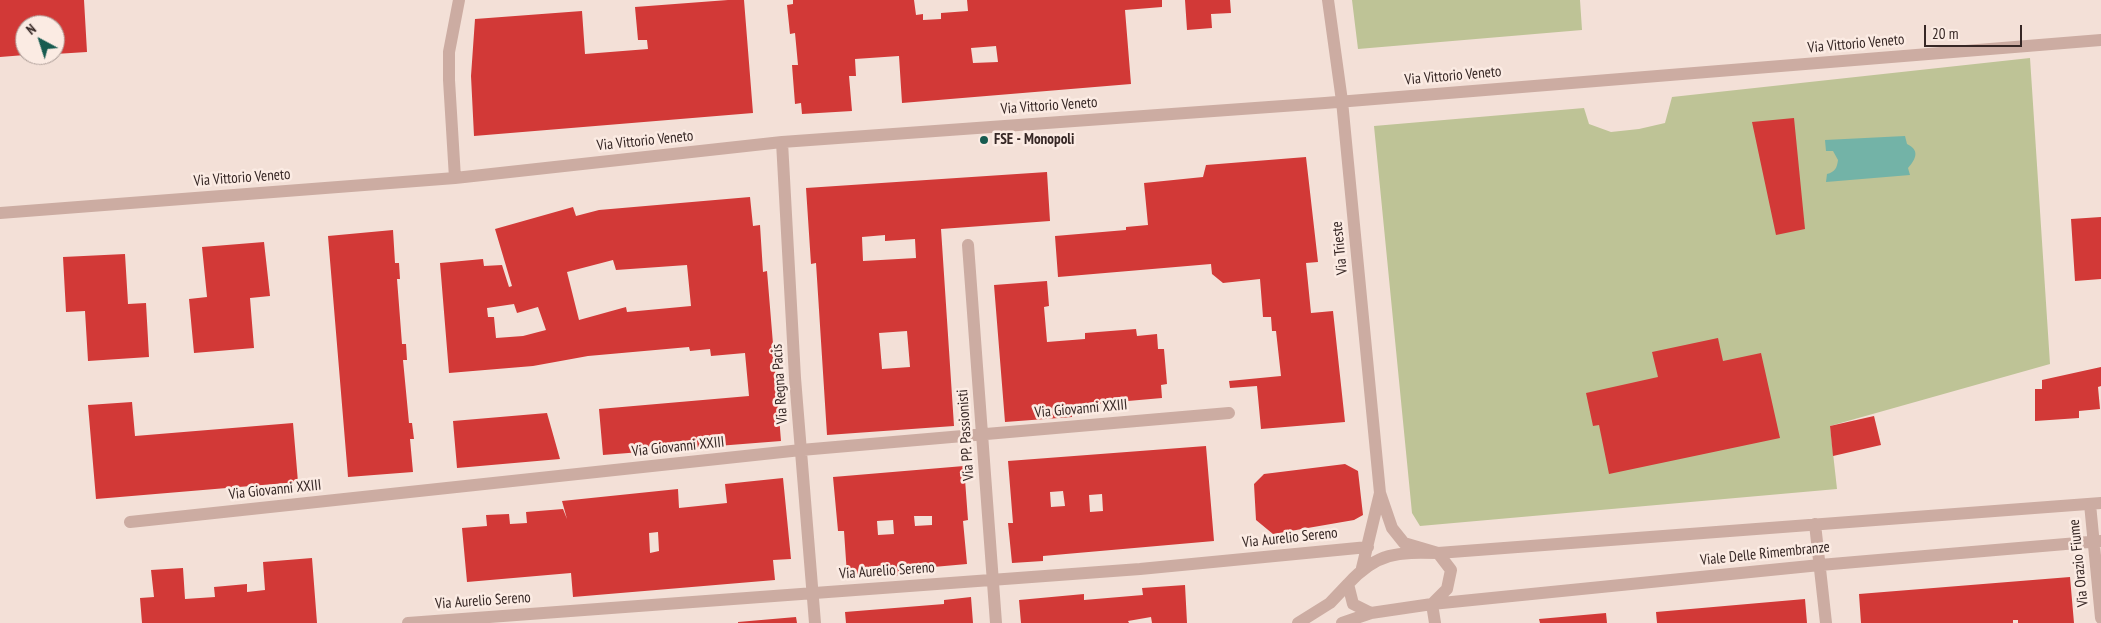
<!DOCTYPE html>
<html>
<head>
<meta charset="utf-8">
<style>
	body { margin:0 }
	#map { position:relative; width:2101px; height:623px; overflow:hidden; background:#f3e0d7; font-family:"PT Sans Narrow",sans-serif }
	canvas { display:block }
	.north { position:absolute; left:15px; top:15px; width:50px; height:50px; box-sizing:border-box; background:#fbebe3; border:1px solid #ac9d97; border-radius:50%; rotate:320deg; font-size:14px; font-weight:700; line-height:20px; text-align:center; color:#362725 }
	.north::after { content:''; display:block; margin:auto; width:18px; height:22px; background:#175b50; clip-path:polygon(50% 0,100% 100%,50% 72%,0 100%) }
	.scale { position:absolute; left:1924px; top:25px; width:98px; height:22px; box-sizing:border-box; border:2px solid #362725; border-top:0; padding-left:6px; font-size:15px; line-height:18px; white-space:nowrap; color:#362725; -webkit-text-stroke:4px #fbebe3; paint-order:stroke }
</style>
</head>
<body>
<div id="map">
<canvas width="2101" height="623"></canvas>
<div class="north">N</div>
<div class="scale">20 m</div>
</div>
<script>
const c = document.querySelector('canvas').getContext('2d');
c.lineJoin = 'round';
function fillPath(path, color) { c.fillStyle = color; c.fill(path, 'evenodd'); }
function strokePath(path, color, width, dash) { c.strokeStyle = color; c.lineWidth = width; c.lineCap = dash ? 'butt' : 'round'; c.setLineDash(dash || []); c.stroke(path); }
function write(font, color, halo, rows, align = 'center') {
  c.font = font + ' "PT Sans Narrow",sans-serif'; c.lineWidth = 5; c.setLineDash([]); c.textBaseline = 'middle'; c.strokeStyle = halo; c.fillStyle = color; for (const [text, x, y, turn = 0] of rows) {
    c.save(); c.translate(x, y); c.rotate((+turn || 0) * Math.PI / 180); c.textAlign = isNaN(turn) ? turn : align; if (halo) c.strokeText(text, 0, 0); c.fillText(text, 0, 0); c.restore();
  }
}
fillPath(new Path2D(`
	M1352,0H1580L1582,30L1358,49Z
	M2030,58L2050,364L1830,426L1837,489L1420,526L1412,513L1374,126L1584,108L1589,124L1611,132L1639,129L1665,123L1672,97Z`), '#bec396');
fillPath(new Path2D(`
	M1905,136L1907,144C1920,150 1916,159 1908,168L1910,175L1826,182L1827,174C1835,172 1837,168 1838,160L1833,151H1826L1825,140Z`), '#73b3a7');
fillPath(new Path2D(`
	M0,0H84L87,52L55,54V25H25V55L0,57Z
	M728,0H744L753,113L474,136L471,76L475,19L582,11L585,54L648,49L647,40H638L635,7Z
	M793,0H914L916,15L923,14V20L941,19V13L968,11L967,0H1162V7L1125,10L1131,84L902,103L899,56L855,59L856,76H849L852,111L802,114L801,103L795,104L792,65H798L795,33L790,34L787,5L793,4ZM996,46L998,62L973,63L971,48Z
	M1185,0H1230L1231,13L1211,14L1212,28L1187,30Z
	M1794,118L1805,229L1776,235L1752,122Z
	M1306,157L1318,262L1306,263L1311,313L1333,311L1345,422L1261,429L1257,386L1230,388L1229,381L1281,376L1276,331H1272L1271,317H1263L1260,279L1223,283L1212,274L1211,264L1058,277L1055,236L1126,230V227L1148,225L1144,183L1203,177L1206,165Z
	M1047,172L1050,221L941,229L954,426L827,435L816,263L811,264L806,188ZM885,235V241L915,239L916,258L863,261L862,237ZM907,331L910,367L882,369L879,333Z
	M750,197L753,226L760,225L763,272L767,271L781,441L603,455L599,409L749,396L745,353L711,356L710,349L690,351L689,347L588,356L533,366L449,373L440,263L483,259L484,266L502,265L509,287L512,286L495,229L573,207L576,216L599,210ZM613,260L616,270L687,265L691,306L627,312L626,307L579,320L567,272ZM514,304L517,313L538,307L546,330L523,336L496,338L494,317H488L487,308Z
	M2101,217V279L2075,281L2071,219Z
	M393,230L395,263H399L400,279H397L402,344H406L407,360H403L409,423H412L414,439H410L413,472L348,477L328,236Z
	M264,242L270,296L250,298L254,348L194,353L189,299L207,297L202,247Z
	M125,254L128,304L146,303L149,357L88,361L85,311L66,312L63,257Z
	M1047,281L1049,306L1044,307L1047,342L1085,339V333L1136,329L1137,336L1157,334L1158,349H1164L1167,384L1161,385L1162,398L1071,406L1072,417L1005,422L994,285Z
	M1718,338L1723,361L1761,353L1780,438L1609,474L1599,425L1593,426L1586,393L1658,377L1652,352Z
	M2101,367V386L2098,387L2100,409L2079,411V418L2035,421V389H2042V380Z
	M132,402L135,436L293,423L298,482L96,499L88,405Z
	M547,413L560,459L457,468L453,421Z
	M1874,416L1881,445L1833,456L1830,426Z
	M1206,446L1214,541L1043,556V561L1012,563L1008,523H1013L1008,461ZM1063,491L1065,506L1051,507L1050,492ZM1102,494L1103,511L1090,512L1089,495Z
	M1345,464L1358,471L1363,515L1354,520L1273,534L1256,520L1254,484L1264,474Z
	M964,466L968,520L963,521L967,564L922,568L923,573L890,576V571L847,575L844,531H838L833,477ZM914,516H932V525L915,526ZM893,520L894,534L878,535L877,521Z
	M783,478L791,559L773,560L775,580L573,597L571,573L467,582L462,528L487,526L486,515L509,514L510,524L527,523L526,512L563,509L567,519L562,501L678,489L679,508L727,503L725,484ZM658,532L659,551L650,553L649,533Z
	M312,558L317,623H142L140,598L154,597L151,570L183,568L185,599L215,597L214,587L247,584V592L265,590L263,562Z
	M2070,577L2074,623H2018V620H2013V623H1861L1859,594Z
	M1185,585L1187,623H1152L1151,617L1128,621L1129,623H1021L1019,600L1084,594V600L1143,595L1142,588Z
	M971,597L973,623H846L845,612L944,604V600Z
	M1805,599L1807,623H1657L1656,612Z
	M1606,613L1607,623H1540L1539,619Z
	M796,617L797,623H738V622Z`), '#d23937');
strokePath(new Path2D(`
	M1328,0L1342,101L1380,493L1392,528L1404,543L1438,553L1451,570L1447,589L1432,604
	M782,142L795,378L815,623
	M455,178L449,80V52L459,0
	M0,213L455,178L782,142L1325,103L2101,40
	M968,245L996,623
	M2101,503L1438,553C1398,552 1377,552 1348,584L1353,604L1371,613L1432,604L1820,565L2101,541
	M2090,504L2101,618
	M130,522L801,450L1229,413
	M1815,524L1826,623
	M1362,568L1380,493
	M1432,604L1435,623
	M408,623L1140,569L1368,547
	M1298,623L1330,603L1348,584
	M1342,623L1371,613`), '#ccaca2', 12);
for (const [x, y, r, color] of [
	[984,140,5,"#175b50"]
]) { const dot = new Path2D(); dot.arc(x, y, r, 0, 2 * Math.PI); c.fillStyle = color; c.fill(dot); strokePath(dot, '#fbebe3', 2); }
write('15px', '#362725', '#fbebe3', [
	["Via Vittorio Veneto",1856,44,-5],
	["Via Vittorio Veneto",1453,76,-5],
	["Via Vittorio Veneto",1049,106,-4],
	["Via Vittorio Veneto",645,141,-6],
	["Via Vittorio Veneto",242,178,-4],
	["Via Trieste",1340,248,-96],
	["Via Regna Pacis",780,384,-94],
	["Via Giovanni XXIII",1081,409,-5],
	["Via PP. Passionisti",966,435,-94],
	["Via Giovanni XXIII",678,447,-6],
	["Via Giovanni XXIII",275,490,-6],
	["Via Aurelio Sereno",1290,538,-6],
	["Viale Delle Rimembranze",1765,554,-6],
	["Via Orazio Fiume",2079,563,-96],
	["Via Aurelio Sereno",887,571,-4],
	["Via Aurelio Sereno",483,601,-4]
]);
write('bold 15px', '#362725', '#fbebe3', [
	["FSE - Monopoli",994,140]
], 'left');
</script>
</body>
</html>
